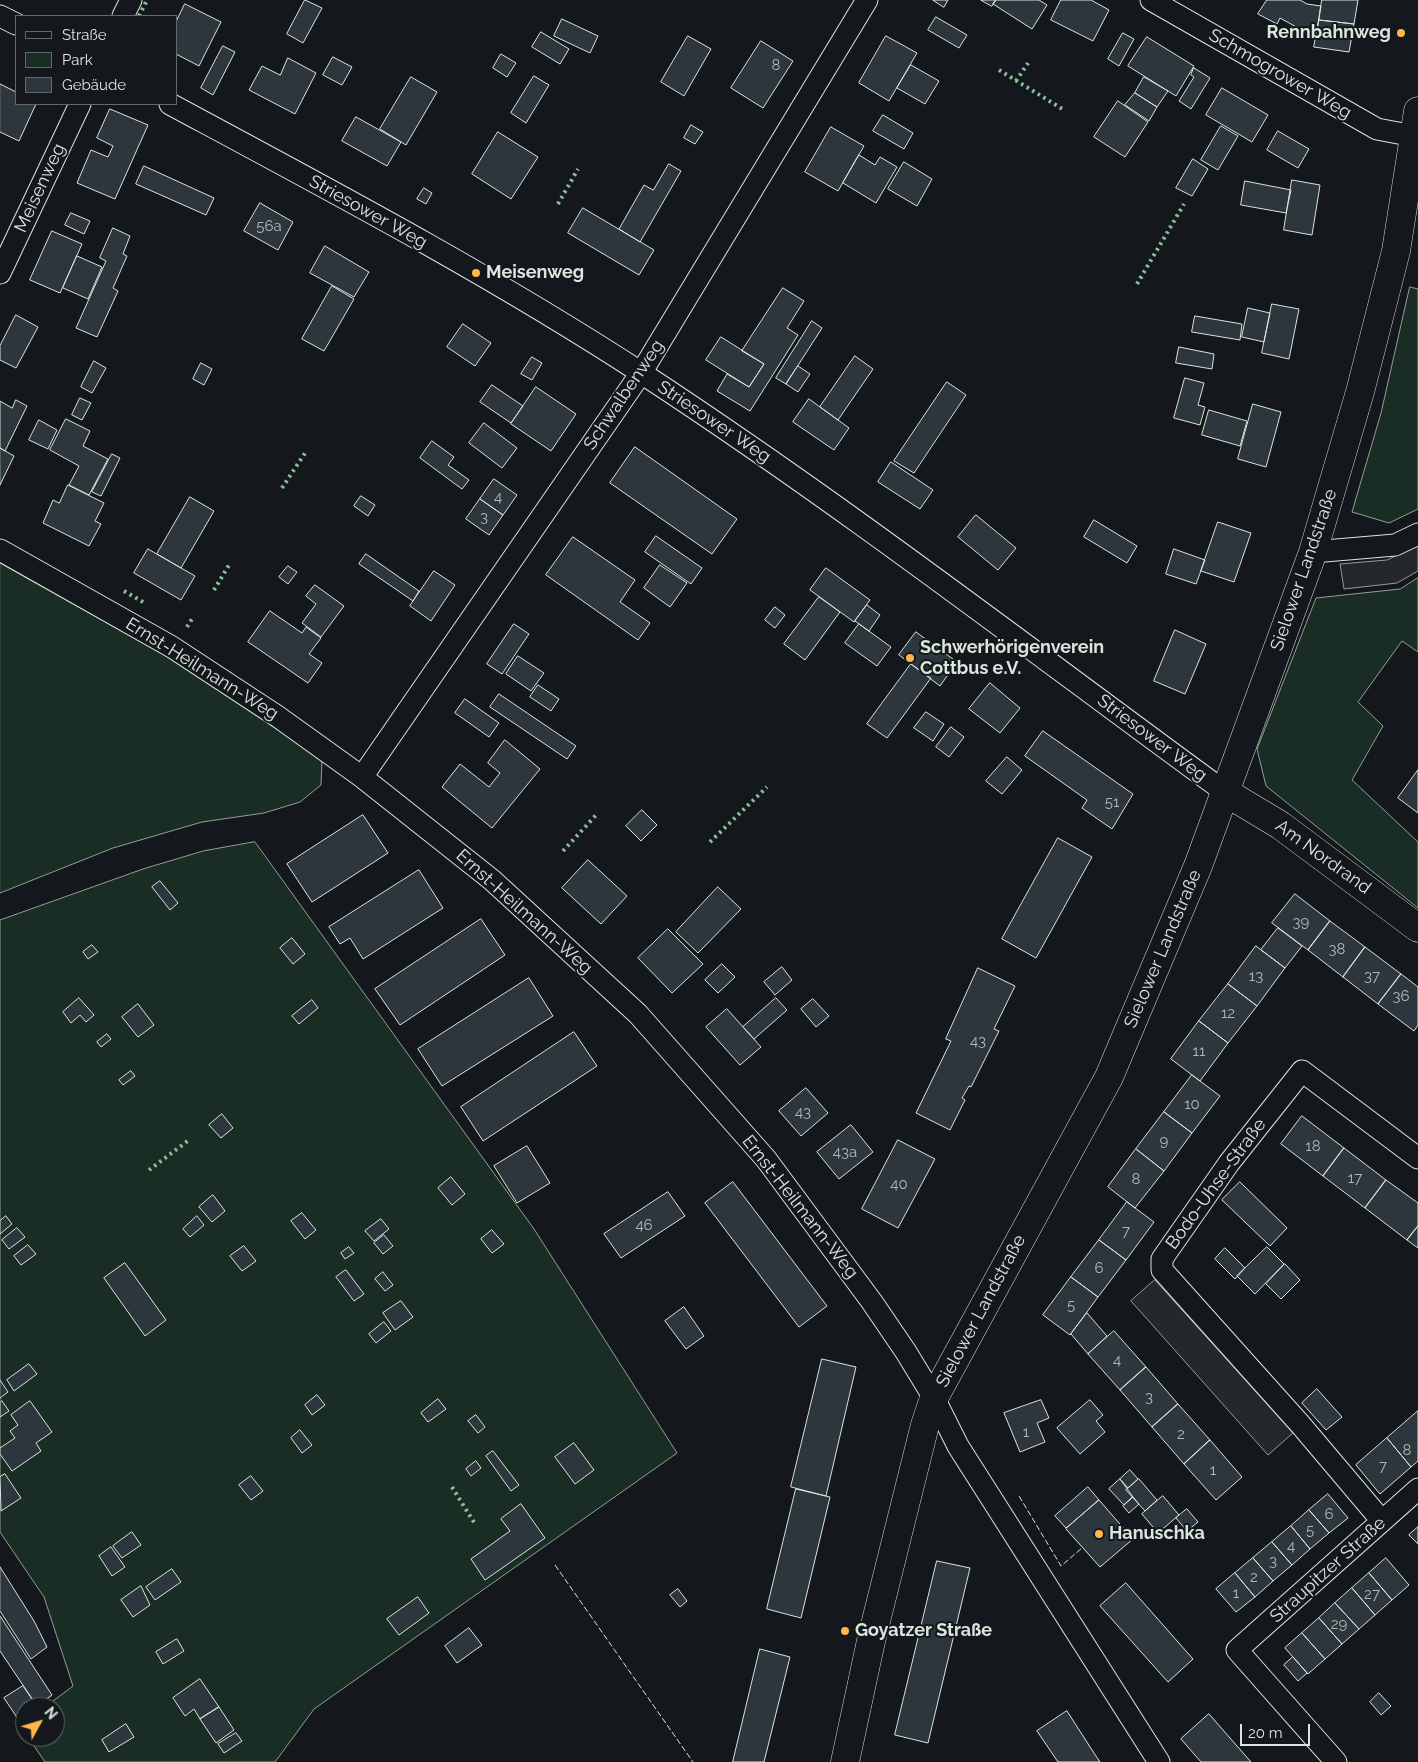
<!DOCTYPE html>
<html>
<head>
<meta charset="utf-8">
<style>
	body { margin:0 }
	#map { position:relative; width:1418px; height:1762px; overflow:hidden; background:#14181c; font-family:Raleway,sans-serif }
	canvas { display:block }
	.legend { position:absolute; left:15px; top:15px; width:162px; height:90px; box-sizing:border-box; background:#14181c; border:1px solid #626a69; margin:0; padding:6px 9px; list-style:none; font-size:15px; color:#d8e6dc }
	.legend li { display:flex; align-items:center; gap:10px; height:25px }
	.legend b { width:25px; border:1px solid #626a69 }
	.north { position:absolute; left:15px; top:1697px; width:50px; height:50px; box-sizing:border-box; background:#14181c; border:1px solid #626a69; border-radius:50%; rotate:51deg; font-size:14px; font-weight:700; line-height:20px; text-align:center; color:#d8e6dc }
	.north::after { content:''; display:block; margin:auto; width:18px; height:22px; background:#ffb74d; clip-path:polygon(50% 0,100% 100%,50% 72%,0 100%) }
	.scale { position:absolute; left:1240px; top:1724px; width:70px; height:22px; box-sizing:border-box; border:2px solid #d8e6dc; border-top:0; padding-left:6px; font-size:15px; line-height:18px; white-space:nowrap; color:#d8e6dc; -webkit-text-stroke:4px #14181c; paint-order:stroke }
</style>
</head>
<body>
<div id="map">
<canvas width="1418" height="1762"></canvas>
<ul class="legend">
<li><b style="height:6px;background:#14181c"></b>Straße</li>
<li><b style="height:14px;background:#1a2d24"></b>Park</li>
<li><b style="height:14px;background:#2c363c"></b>Gebäude</li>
</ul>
<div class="north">N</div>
<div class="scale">20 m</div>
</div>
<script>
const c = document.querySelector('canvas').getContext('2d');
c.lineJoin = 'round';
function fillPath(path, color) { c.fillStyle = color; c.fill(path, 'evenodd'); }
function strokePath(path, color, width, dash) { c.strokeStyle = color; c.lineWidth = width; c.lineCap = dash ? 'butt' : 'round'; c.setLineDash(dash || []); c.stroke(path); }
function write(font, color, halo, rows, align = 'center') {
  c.font = font + ' Raleway,sans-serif'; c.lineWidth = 4; c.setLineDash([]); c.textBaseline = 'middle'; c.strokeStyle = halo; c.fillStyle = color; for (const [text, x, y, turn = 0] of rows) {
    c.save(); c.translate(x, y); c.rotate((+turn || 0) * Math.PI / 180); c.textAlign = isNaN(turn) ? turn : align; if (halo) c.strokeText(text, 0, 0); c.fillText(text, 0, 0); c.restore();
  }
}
const green = new Path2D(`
	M1410,287L1418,289V509L1389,523L1352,512L1381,413Z
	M0,563L164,655L322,759L321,785L300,802L264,813L202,822L113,848L0,893Z
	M1418,578V652L1402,641L1358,702L1383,726L1352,780L1418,842V908L1266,786L1257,749L1316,598L1400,589Z
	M255,842L534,1229L677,1453L314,1709L275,1762H45L28,1737H55V1707H45L73,1686L44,1597L0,1532V920L143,869L203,851Z`);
fillPath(green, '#1a2d24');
strokePath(green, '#939e99', 1);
const parking = new Path2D(`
	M1418,545V571L1397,583L1344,589L1340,564L1387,560Z
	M1155,1280L1293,1433L1268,1455L1131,1301Z`);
fillPath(parking, '#24282b');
strokePath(parking, '#939e99', 1);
const building = new Path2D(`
	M305,0L322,8L303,43L287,34Z
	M933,0H948L944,7Z
	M981,0H996L992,6Z
	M996,0H1039L1047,5L1032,29L993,4Z
	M1061,0H1091L1109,10L1093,41L1051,20Z
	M1267,0H1300L1307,4L1321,6L1317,31L1300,29L1280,18L1277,24L1258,14Z
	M1322,0H1358L1354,24L1319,20Z
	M185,4L221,22L199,66L176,54V22Z
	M936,17L967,35L959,48L928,30Z
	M562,19L598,36L590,53L554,36Z
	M1319,20L1354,24L1349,52L1314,47Z
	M541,32L569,49L560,64L532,47Z
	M1123,33L1134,39L1119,66L1108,59Z
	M688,36L711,49L684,96L661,82Z
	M886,36L917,53L889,101L859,83Z
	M1147,37L1194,66L1176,96L1128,66Z
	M761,41L793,61L763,108L731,88Z
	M223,46L235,52L213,95L201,88Z
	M501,54L516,63L507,77L493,68Z
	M333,57L352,67L342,85L323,75Z
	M288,58L316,73L295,114L249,90L262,66L280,75Z
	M911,65L939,81L925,104L897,88Z
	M1194,68L1210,78L1191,109L1179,101L1194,77L1191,75Z
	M534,76L549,85L526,123L511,113Z
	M411,77L437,92L406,145L380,129Z
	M1144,77L1168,91L1157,107L1135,93Z
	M0,84L16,92V104H36L19,141L0,132Z
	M1222,88L1268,115L1252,142L1206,115Z
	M1135,93L1157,107L1149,121L1125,105Z
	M1118,101L1148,122L1125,157L1094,137Z
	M110,109L148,125L115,199L77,183L91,150L108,157L113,146L97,138Z
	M883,115L913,133L904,149L873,131Z
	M356,117L401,142L387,166L342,141Z
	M691,125L703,132L695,144L684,138Z
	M1221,126L1238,136L1218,170L1201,160Z
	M831,127L864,146L838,191L805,172Z
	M1278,131L1309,149L1298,168L1267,150Z
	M498,132L538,157L511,199L472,174Z
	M859,155L875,165L880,157L897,167L876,203L843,183Z
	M1193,159L1208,169L1192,196L1176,188Z
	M904,162L932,179L917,206L888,189Z
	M669,164L681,171L640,242L619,229L644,185L653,190Z
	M144,166L214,198L206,215L136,184Z
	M1292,180L1320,185L1312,235L1284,230Z
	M1245,181L1291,190L1286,213L1241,205Z
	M424,188L432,193L426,204L417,199Z
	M260,203L293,222L278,250L244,231Z
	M583,208L654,250L639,275L568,233Z
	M71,213L90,221L84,234L65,225Z
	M113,228L130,236L123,254L127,256L113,288L118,291L97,337L76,328L106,261L100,258Z
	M52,231L82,244L60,293L30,280Z
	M325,246L369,272L354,297L310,273Z
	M77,256L102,267L88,299L63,288Z
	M332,286L354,299L324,351L302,339Z
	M783,288L804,301L787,328L798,335L750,411L717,391L727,374L749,387L764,364L742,351Z
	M1272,304L1299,309L1289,359L1262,353Z
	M1248,308L1270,313L1264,342L1242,337Z
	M16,315L38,327L16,368L0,360V346Z
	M1195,316L1242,324L1240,340L1192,332Z
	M812,321L822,328L786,384L776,378Z
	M463,324L491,343L475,366L447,347Z
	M721,337L764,364L749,387L706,360Z
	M1179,347L1214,354L1212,369L1176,363Z
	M855,356L873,369L838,420L820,407Z
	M532,357L542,363L532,380L521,374Z
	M94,361L106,368L92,393L81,387Z
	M201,363L212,369L204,385L193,379Z
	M798,366L810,374L798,392L786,384Z
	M1185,378L1204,383L1198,405L1205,407L1200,425L1174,418Z
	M947,382L966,395L914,473L894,461Z
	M492,385L523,406L511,423L480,402Z
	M536,387L576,414L551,451L511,424Z
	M80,398L91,403L82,420L72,415Z
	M809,399L849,428L834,450L793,422Z
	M16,400L27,406L5,451L0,448V401L12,408Z
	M1253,404L1281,412L1266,467L1238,459Z
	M1209,410L1247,421L1240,446L1202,435Z
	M66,419L90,431L83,446L108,459L89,495L69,485L79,466L50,450Z
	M39,420L57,430L48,449L29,440Z
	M484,423L517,448L502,468L469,443Z
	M432,441L454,457L448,465L469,480L462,489L420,458Z
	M635,447L737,519L712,554L610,483Z
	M0,448L14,456L0,485Z
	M112,454L120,458L101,496L92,492Z
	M891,462L933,490L920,509L878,482Z
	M494,479L517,495L503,515L480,499Z
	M68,485L104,503L95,521L101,524L89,546L43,523L53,500L59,503Z
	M361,496L375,505L368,516L354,506Z
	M190,497L214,511L181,568L157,554Z
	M480,499L503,515L489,535L466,519Z
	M976,515L1016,548L998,570L958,537Z
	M1094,520L1137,546L1127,563L1084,537Z
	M1218,522L1251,533L1234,582L1201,571Z
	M656,536L702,568L691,584L645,552Z
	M573,537L635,580L620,602L650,623L638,640L546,575Z
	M148,549L195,576L181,600L134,573Z
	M1174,549L1205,560L1196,584L1166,574Z
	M366,554L419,591L413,601L359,564Z
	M660,565L687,583L670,607L644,588Z
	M288,566L297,572L288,584L279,577Z
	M826,568L870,600L854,622L810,590Z
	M434,571L455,585L431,621L410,606Z
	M315,585L344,606L321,637L302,623L316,604L306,596Z
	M819,597L840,612L805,660L784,644Z
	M867,605L880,615L869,631L855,621Z
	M775,607L785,615L775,628L765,620Z
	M270,611L302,633L306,627L321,638L309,654L322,663L308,683L248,642Z
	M514,624L529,634L502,674L487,664Z
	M859,624L891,647L877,666L845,643Z
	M1175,630L1206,644L1185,694L1154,681Z
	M916,632L957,662L940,686L899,655Z
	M518,656L544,673L531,691L506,674Z
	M911,664L931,678L887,738L867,724Z
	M990,683L1020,708L1000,733L969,709Z
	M538,685L559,699L551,711L530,697Z
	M499,694L576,746L567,759L490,707Z
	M465,699L499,723L489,737L455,713Z
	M926,712L944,724L933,741L914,728Z
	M951,727L964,737L949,757L936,747Z
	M1043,731L1133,794L1112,829L1082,808L1087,800L1025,756Z
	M505,740L540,769L492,828L442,787L460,764L489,787L500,773L488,763Z
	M1007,757L1022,770L1002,794L986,781Z
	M1418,770V813L1398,798Z
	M642,810L657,825L641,841L626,826Z
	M363,815L388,853L312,902L287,864Z
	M1058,838L1092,857L1036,958L1002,939Z
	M588,860L627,896L601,924L562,888Z
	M419,870L443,908L363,959L350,938L340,944L329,927Z
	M160,881L178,903L170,910L152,887Z
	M718,887L741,909L698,953L676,932Z
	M1295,894L1330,921L1308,950L1272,923Z
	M481,919L505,955L400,1025L375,989Z
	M1330,921L1365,947L1343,977L1308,950Z
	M1278,928L1302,946L1285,968L1261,950Z
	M668,929L703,964L672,993L638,958Z
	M292,938L305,954L293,964L280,948Z
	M92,945L98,952L88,959L83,952Z
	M1256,946L1285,968L1257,1006L1228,984Z
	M1365,947L1401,974L1378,1004L1343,977Z
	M722,964L735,977L718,993L705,980Z
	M782,967L792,980L775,995L764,982Z
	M978,968L1015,986L994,1029L999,1031L971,1087L969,1086L962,1098L965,1100L950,1130L916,1113L951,1041L946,1039Z
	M1401,974L1418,987V1025L1414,1031L1378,1004Z
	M529,978L553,1016L442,1086L418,1049Z
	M1228,984L1257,1006L1228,1043L1199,1021Z
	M79,998L94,1015L86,1022L80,1015L71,1023L63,1012Z
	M776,998L787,1010L754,1039L743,1027Z
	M813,999L829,1016L816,1027L801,1009Z
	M312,1000L318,1008L299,1024L292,1016Z
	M138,1004L154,1025L138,1037L122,1017Z
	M727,1009L761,1047L740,1065L706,1027Z
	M1199,1021L1228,1043L1200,1081L1171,1059Z
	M574,1032L597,1066L483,1141L461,1107Z
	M107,1034L111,1039L101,1047L97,1042Z
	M131,1071L135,1076L123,1085L119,1080Z
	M1192,1075L1220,1096L1192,1133L1164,1112Z
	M806,1088L828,1113L801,1136L779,1111Z
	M1164,1112L1192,1133L1164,1171L1136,1149Z
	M222,1114L233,1128L221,1138L209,1125Z
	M1302,1116L1344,1148L1323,1176L1281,1144Z
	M851,1125L873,1152L839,1179L817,1152Z
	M898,1140L935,1159L898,1228L862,1209Z
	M527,1146L550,1183L517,1203L494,1166Z
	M1344,1148L1386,1180L1365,1208L1323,1176Z
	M1136,1149L1164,1171L1135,1208L1108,1187Z
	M451,1177L465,1194L452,1205L438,1188Z
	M1386,1180L1418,1203V1226L1407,1240L1365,1208Z
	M733,1182L827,1306L799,1327L705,1203Z
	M1240,1182L1287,1228L1270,1246L1222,1200Z
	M668,1192L685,1216L621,1258L604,1234Z
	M213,1195L225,1211L212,1222L199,1207Z
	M1127,1202L1154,1222L1126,1260L1099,1240Z
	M302,1213L316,1230L305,1239L291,1221Z
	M6,1216L12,1224L0,1234V1221Z
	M197,1216L204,1225L190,1237L183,1229Z
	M381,1219L389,1229L374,1241L365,1231Z
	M1418,1226V1248L1407,1240Z
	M17,1228L25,1237L9,1249L2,1240Z
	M492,1230L504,1244L492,1253L481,1239Z
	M384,1235L393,1246L383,1254L374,1243Z
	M1099,1240L1126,1260L1098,1297L1071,1277Z
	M28,1245L36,1254L21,1265L14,1256Z
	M244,1246L256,1261L242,1271L230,1256Z
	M349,1247L354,1253L345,1259L341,1253Z
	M1267,1247L1284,1264L1255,1294L1237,1276Z
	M1225,1248L1245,1268L1235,1279L1215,1259Z
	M125,1263L166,1320L145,1336L104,1278Z
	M1285,1264L1300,1280L1281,1299L1266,1284Z
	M346,1270L364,1294L354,1301L336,1277Z
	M383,1272L393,1285L385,1291L375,1279Z
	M1071,1277L1098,1297L1070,1335L1043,1315Z
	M401,1301L413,1317L395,1330L383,1313Z
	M684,1307L704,1336L686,1349L665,1321Z
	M1087,1313L1107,1336L1088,1354L1071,1334Z
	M384,1322L391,1331L376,1343L369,1334Z
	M1114,1331L1146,1367L1120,1390L1088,1354Z
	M822,1359L856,1367L826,1496L791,1487Z
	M29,1364L37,1374L14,1391L7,1380Z
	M1146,1367L1178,1404L1152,1427L1120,1390Z
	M0,1380L8,1392L0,1398Z
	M1317,1389L1342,1417L1326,1430L1302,1403Z
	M317,1395L325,1405L312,1415L305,1405Z
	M438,1399L446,1409L428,1422L421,1413Z
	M1041,1400L1049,1418L1037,1423L1045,1442L1020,1452L1004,1413Z
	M1090,1400L1103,1415L1096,1421L1105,1432L1080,1454L1057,1428Z
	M2,1401L9,1411L0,1417V1403Z
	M30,1401L52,1432L36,1443L41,1451L12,1471L0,1454V1448L15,1438L10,1431L18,1425L11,1415Z
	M1178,1404L1210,1440L1184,1464L1152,1427Z
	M1418,1411V1461L1411,1467L1387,1438Z
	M476,1415L485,1427L478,1433L468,1421Z
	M300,1430L312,1445L302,1453L291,1438Z
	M1387,1438L1411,1467L1380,1494L1356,1465Z
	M1210,1440L1242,1477L1216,1500L1184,1464Z
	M574,1443L594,1470L575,1484L555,1457Z
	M493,1451L519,1485L511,1491L486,1456Z
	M476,1461L481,1468L471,1476L466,1469Z
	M1130,1470L1138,1479L1128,1488L1120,1479Z
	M5,1474L21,1498L1,1511L0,1477Z
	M251,1476L263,1491L251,1500L239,1485Z
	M1120,1479L1133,1497L1124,1505L1109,1489Z
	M1139,1479L1157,1500L1145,1511L1126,1490Z
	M1088,1487L1099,1500L1066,1528L1055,1516Z
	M796,1489L830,1497L801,1618L767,1609Z
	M1328,1494L1348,1518L1329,1533L1309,1510Z
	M1163,1496L1179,1515L1158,1533L1142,1514Z
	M1133,1497L1139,1504L1129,1513L1123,1506Z
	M1099,1500L1133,1539L1100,1567L1066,1529Z
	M521,1504L545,1538L485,1580L471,1559L510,1531L501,1519Z
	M1187,1509L1198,1522L1187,1531L1176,1518Z
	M1309,1510L1329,1533L1310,1549L1291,1526Z
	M1291,1526L1310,1549L1292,1565L1272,1542Z
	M1418,1527V1544L1409,1535Z
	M132,1532L141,1545L122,1558L113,1546Z
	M1272,1542L1292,1565L1273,1581L1253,1558Z
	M111,1547L125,1567L112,1576L99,1556Z
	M1253,1558L1273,1581L1255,1597L1235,1573Z
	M1386,1558L1409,1585L1392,1600L1369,1573Z
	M937,1561L970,1568L928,1743L895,1735Z
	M0,1567L34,1621L47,1647L31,1659L0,1611Z
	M172,1569L181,1582L155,1600L146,1587Z
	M1235,1573L1255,1597L1236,1612L1216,1589Z
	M1369,1573L1392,1600L1375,1615L1352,1588Z
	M1126,1583L1193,1659L1168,1682L1100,1606Z
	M141,1586L150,1605L133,1617L121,1600Z
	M1352,1588L1375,1615L1359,1629L1335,1603Z
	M678,1589L687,1601L680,1607L670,1595Z
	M418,1597L429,1613L399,1635L387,1619Z
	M1335,1603L1359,1629L1342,1644L1319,1618Z
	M0,1616L52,1695L37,1706L0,1651Z
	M1319,1618L1342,1644L1325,1659L1302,1633Z
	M469,1628L482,1645L457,1663L445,1646Z
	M1302,1633L1325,1659L1308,1674L1285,1648Z
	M177,1639L184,1651L163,1664L156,1652Z
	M760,1649L790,1657L764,1762H733Z
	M1293,1657L1307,1673L1298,1681L1284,1665Z
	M200,1679L219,1707L200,1719L194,1709L185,1716L173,1698Z
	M23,1686L37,1706L25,1707V1714L18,1719L4,1698Z
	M1379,1693L1391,1706L1381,1715L1370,1702Z
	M219,1707L234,1730L216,1743L200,1719Z
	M1067,1711L1092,1750L1100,1762H1058L1037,1731Z
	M1209,1714L1251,1762H1201L1181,1739Z
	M126,1724L134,1737L109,1752L102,1740Z
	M236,1733L242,1741L224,1753L218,1744Z`);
fillPath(building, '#2c363c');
strokePath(building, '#d8e6dc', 1);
const street = new Path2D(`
	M1151,0L1377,129L1414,136
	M0,16L16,24
	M123,16L131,0
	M170,104C330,190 491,275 643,374C843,505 1032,651 1225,792
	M0,273L80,104
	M0,550L172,647L277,716L362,777L492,880L638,1014L766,1159L872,1302L906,1352L934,1398L958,1446L1159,1762
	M1313,552L1395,545L1418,534
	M362,777L641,373L867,0
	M1382,1521L1300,1424L1162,1270V1259L1229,1163L1302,1071L1418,1158
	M1336,1762L1237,1650L1418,1489`);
const secondary = new Path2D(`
	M1225,792L1280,825L1418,928
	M845,1762L871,1641L925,1425L934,1398L1109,1077L1198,866L1313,552L1360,392L1396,251L1418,111`);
strokePath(street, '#d8e6dc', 23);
strokePath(secondary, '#d8e6dc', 29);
strokePath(street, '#14181c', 21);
strokePath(secondary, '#14181c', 28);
strokePath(new Path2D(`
	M139,16L147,0
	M999,70L1064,110
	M1016,81L1028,63
	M558,204L578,169
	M1137,284L1184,204
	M282,488L307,450
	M214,590L229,565
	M124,591L145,603
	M187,627L192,619
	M710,842L767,787
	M563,851L597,814
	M149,1170L189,1140
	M452,1487L475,1524`), '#8ac095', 4, [2.5, 4]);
strokePath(new Path2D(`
	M1019,1496L1061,1566L1082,1548
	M555,1565L693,1762`), '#d8e6dc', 1, [6, 2.5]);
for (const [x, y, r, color] of [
	[1401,33,5,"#ffb74d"],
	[476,273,5,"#ffb74d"],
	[910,658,5,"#ffb74d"],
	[1099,1534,5,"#ffb74d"],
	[845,1631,5,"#ffb74d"]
]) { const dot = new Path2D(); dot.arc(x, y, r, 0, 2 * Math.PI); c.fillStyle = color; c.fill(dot); strokePath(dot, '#14181c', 2); }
write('15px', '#adbab4', null, [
	["8",776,65],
	["56a",269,226],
	["4",498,497],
	["3",484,517],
	["51",1112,802],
	["39",1301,922],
	["38",1337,949],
	["13",1256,976],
	["37",1372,976],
	["36",1401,996],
	["12",1228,1013],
	["43",978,1041],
	["11",1199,1051],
	["10",1192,1104],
	["43",803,1112],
	["9",1164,1141],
	["18",1313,1146],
	["43a",845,1152],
	["17",1355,1178],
	["8",1136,1179],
	["40",899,1184],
	["46",644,1225],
	["7",1126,1231],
	["6",1099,1268],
	["5",1071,1305],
	["4",1117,1360],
	["3",1149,1397],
	["1",1026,1432],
	["2",1181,1434],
	["8",1407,1450],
	["7",1383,1466],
	["1",1213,1470],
	["6",1329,1514],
	["5",1310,1530],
	["4",1291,1546],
	["3",1273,1561],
	["2",1254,1577],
	["1",1236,1593],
	["27",1372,1594],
	["29",1339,1624]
]);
write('bold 18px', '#d8e6dc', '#14181c', [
	["Rennbahnweg",1391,33,"right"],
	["Meisenweg",486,273],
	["Schwerhörigenverein",920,648],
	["Cottbus e.V.",920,669],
	["Hanuschka",1109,1534],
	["Goyatzer Straße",855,1631]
], 'left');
write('18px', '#d8e6dc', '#14181c', [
	["Schmogrower Weg",1280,74,30],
	["Meisenweg",40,188,-65],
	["Striesower Weg",368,212,29],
	["Schwalbenweg",624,395,-56],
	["Striesower Weg",714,422,34],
	["Sielower Landstraße",1304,570,-71],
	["Ernst-Heilmann-Weg",202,669,32],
	["Striesower Weg",1152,738,37],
	["Am Nordrand",1323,857,36],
	["Ernst-Heilmann-Weg",524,912,42],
	["Sielower Landstraße",1163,949,-67],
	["Bodo-Uhse-Straße",1216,1184,-54],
	["Ernst-Heilmann-Weg",800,1207,52],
	["Sielower Landstraße",981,1311,-62],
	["Straupitzer Straße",1328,1570,-42]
]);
</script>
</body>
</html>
